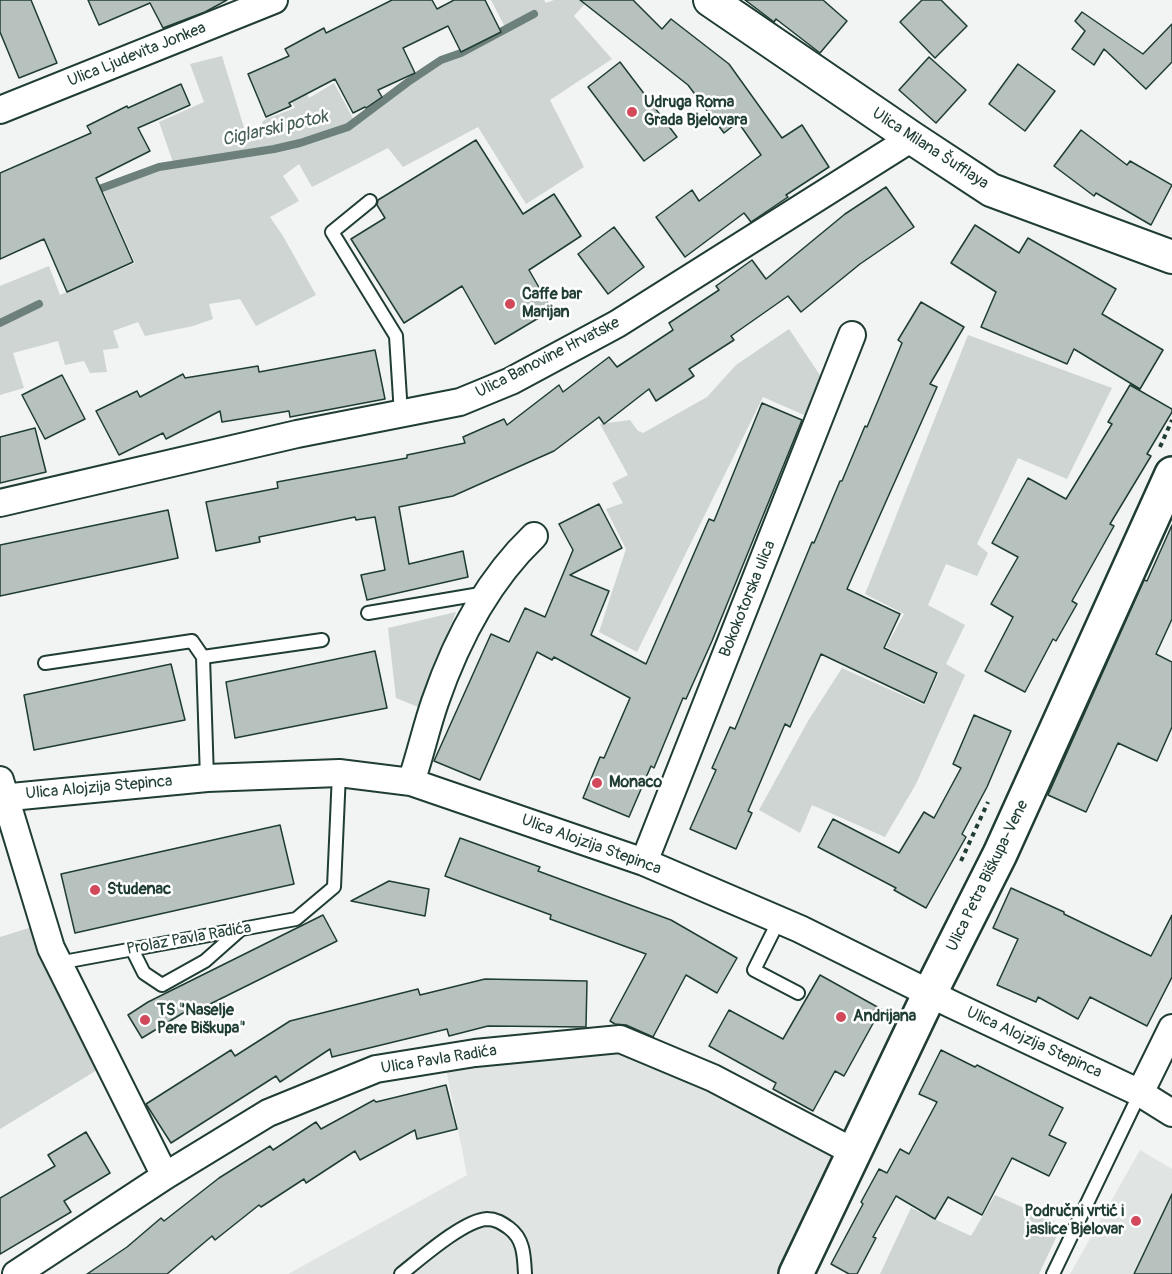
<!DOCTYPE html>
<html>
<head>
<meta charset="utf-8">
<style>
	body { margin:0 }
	canvas { display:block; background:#f2f3f3 }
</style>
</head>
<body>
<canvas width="1172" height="1274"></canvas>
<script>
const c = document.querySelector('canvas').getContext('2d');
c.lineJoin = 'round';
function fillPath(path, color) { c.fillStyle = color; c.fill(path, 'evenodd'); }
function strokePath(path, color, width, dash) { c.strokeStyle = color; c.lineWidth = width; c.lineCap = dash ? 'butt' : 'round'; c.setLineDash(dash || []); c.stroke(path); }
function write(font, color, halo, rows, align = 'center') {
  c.font = font + ' Pangolin,sans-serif'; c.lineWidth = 5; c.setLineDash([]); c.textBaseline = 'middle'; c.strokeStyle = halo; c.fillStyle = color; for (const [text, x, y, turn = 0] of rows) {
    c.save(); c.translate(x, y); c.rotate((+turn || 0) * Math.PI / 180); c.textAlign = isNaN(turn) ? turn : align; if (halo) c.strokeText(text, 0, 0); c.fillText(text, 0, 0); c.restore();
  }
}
fillPath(new Path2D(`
	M620,1039L854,1152L797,1274H288L467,1175L444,1058Z
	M1140,1150L1172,1169V1274H1070Z`), '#e0e4e3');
fillPath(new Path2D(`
	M491,0H544L546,3L554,0H588L574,16L612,59L550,100L584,167L526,204L478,127L403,167L388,148L312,187L299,164L283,176L299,201L270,217L283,236L316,295L256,326L240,299L209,304L213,319L193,326L145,336L138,322L113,331L119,348L103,350L107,372L90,373L84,361L65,365L58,341L13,353L24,388L0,395V286L49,266L60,295L135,263L102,188L159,167L174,165L159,122L204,102L190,64L222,56L246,134L263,127L262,122L266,119L295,108L283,86L297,77L309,98L334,83L355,122L441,60L461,52L506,29Z
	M789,329L830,390L818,421L763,397L637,652L599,632L626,549L606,509L623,503L612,483L628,475L600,424L630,420L638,431L643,433L707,397L736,365Z
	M968,335L1112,388L1067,479L1018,458L977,544L988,553L977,576L946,564L928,605L965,625L946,664L965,675L916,784L885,837L812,805L800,833L759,810L808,721L842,668L924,705L939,673L886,647L904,614L865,594Z
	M456,612L418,707L396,698L388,628Z
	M32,927L102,1067L0,1129V937Z
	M995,1195L1062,1225L1039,1274H880L911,1208L971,1236Z`), '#ced5d3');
strokePath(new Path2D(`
	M102,188L159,167L274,149L300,143L348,127L408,82L441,60L461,53L534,14
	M0,323L39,304`), '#6d807b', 8);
const building = new Path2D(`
	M0,0H31L57,63L19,78L0,32Z
	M88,0H227L205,12L163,28L150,3L99,25Z
	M392,0H432L437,9L454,0H485L501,32L461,52L448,26L403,48L415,73L378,90L382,97L366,108L365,107L353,113L335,79L289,103L291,106L266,117L248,74L289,56L285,49L324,28L326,33Z
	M580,0H633L662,29L671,19L729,64L782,138L802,125L829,167L786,195L788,197L751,222L744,213L685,257L656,217L692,190L699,201L761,155L738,122L724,133L688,85Z
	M745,0H823L847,21L820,53L776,19L774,22Z
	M922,0H941L967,26L935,58L900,22Z
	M1082,12L1143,54L1172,24V62L1146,89L1104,49L1094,65L1072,49L1085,31L1075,21Z
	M929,57L966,90L936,123L899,90Z
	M620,62L677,137L644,161L588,87Z
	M1018,64L1055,91L1025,131L989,104Z
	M181,84L190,105L138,128L150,151L96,178L133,262L67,292L44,239L0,259V173L91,133L87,126L127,106L128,108Z
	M1081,130L1127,165L1130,161L1172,185L1151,225L1096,193L1094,196L1054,166Z
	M476,140L523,214L554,194L581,236L529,270L552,310L495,344L462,286L404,323L351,239L385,218L377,205L378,200Z
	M886,187L914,227L860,264L801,312L788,296L731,336L734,340L689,369L694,376L656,401L649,389L604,424L599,417L554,451L453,496L399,507L409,564L463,551L468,577L367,600L361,575L385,570L375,517L356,520L355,517L259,537L260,542L216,551L206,502L278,488L277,482L407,458V455L465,443L463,437L504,419L507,425L559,385L563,392L609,357L617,367L673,330L669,323L719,290L716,286L752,260L766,279L845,214Z
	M975,225L1019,253L1028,238L1116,289L1102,314L1163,350L1140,389L1074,349L1067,364L981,327L996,292L951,263Z
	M614,227L644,267L608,294L578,254Z
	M921,302L964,327L930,384L937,387L847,589L900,614L884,648L937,673L924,703L821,654L790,727L785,724L748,811L752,813L736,849L690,829L716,770L712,768L730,727L735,729L812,542L814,543L840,481H842L865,426L867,427L902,343L898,340Z
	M375,350L385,399L290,417L289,411L222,422L220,411L166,439L163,433L119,455L96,411L137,391L140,397L183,374L185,378L258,366L259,372Z
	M62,375L85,419L45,439L22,395Z
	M1130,385L1172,409V412L1147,454L1151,456L1110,524L1114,526L1072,601L1077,604L1056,641L1053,639L1025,692L985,671L1013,617L991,604L1018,557L992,543L1028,478L1066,499L1112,424L1108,422Z
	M762,403L802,420L712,641L686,699L683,698L654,768L651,766L629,817L583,798L600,757L604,758L630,698L554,657L552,660L537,652L480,780L434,761L491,634L509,642L525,608L545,617L573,550L559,524L599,504L622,548L570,575L609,591L591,635L646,664L709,519L714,521Z
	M35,428L46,472L0,483V437Z
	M168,510L178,558L0,596V545Z
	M1172,525V619L1156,654L1172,662V727L1157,761L1118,743L1086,812L1048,795L1144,580L1147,581Z
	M375,651L387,708L235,738L226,682Z
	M171,664L185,720L34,750L24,695Z
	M974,715L1011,731L987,787L962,834L966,837L926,908L894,890L896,888L818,847L833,819L899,853L924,812L934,818L961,768L953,764Z
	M280,825L294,884L75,933L61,874Z
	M460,838L540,867L538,871L671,920L737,958L717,993L686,975L653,1037L626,1025L615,1024L610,1021L646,954L550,919L551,915L445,876Z
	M389,881L429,889L425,916L351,901Z
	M1011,888L1064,912V914L1151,956L1172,915V977L1147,1026L1090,997L1078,1019L1038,997L1036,1002L997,985L1018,939L993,928Z
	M323,915L337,941L190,1014L188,1010L142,1038L128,1015L148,1002Z
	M820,975L881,1009L844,1076L835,1071L813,1111L773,1089L776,1083L709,1046L729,1010L783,1039Z
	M485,979L587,981L586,1027L488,1026L449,1036L447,1029L332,1057L330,1049L280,1082L276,1076L171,1143L146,1104L231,1050L235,1056L290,1021L418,989L420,995Z
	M941,1050L975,1067L977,1065L1063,1108L1049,1135L1066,1143L1049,1176L1012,1158L982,1215L948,1197L935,1219L896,1196L873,1237L876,1238L857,1274H849L831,1264L863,1204L861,1202L879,1169L887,1173L900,1149L909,1154L937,1102L919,1094Z
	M446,1085L457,1129L417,1139L415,1130L360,1160L355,1151L306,1183L304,1179L261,1207L259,1205L215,1240L212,1236L167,1274H87L127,1247L161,1218L164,1221L219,1178L270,1146L273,1150L316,1122L321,1129L374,1100L376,1102Z
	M86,1132L110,1173L64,1201L71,1212L0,1254V1198L55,1166L48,1155Z
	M1172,1194V1274H1134Z`);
fillPath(building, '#b7c1bd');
strokePath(building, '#1f3d34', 1.5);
const service = new Path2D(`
	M370,201L332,232L396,336L401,414
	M368,613L486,593
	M203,657L207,778
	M45,663L192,641L203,657L322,640
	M779,920L754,970L798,993
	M132,949L144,973L162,985L205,961L240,930
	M58,963L296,919L334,887L339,773
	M401,1274C420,1259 464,1220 487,1219C496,1219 502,1223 509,1228C524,1239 524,1256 525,1274
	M1053,1274L1140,1093`);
const minor = new Path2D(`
	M0,110L274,0
	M0,503L297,434L460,402L511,381L617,324L912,138
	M0,780L51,948L165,1176
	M411,782C420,756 426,728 435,702C456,641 487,581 534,536
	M0,798L207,778L339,773L411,782L644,862L800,929L951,1004L1140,1093L1172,1113
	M644,862L852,335
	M1140,1093L1172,1028
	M16,1274L165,1176L268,1113L376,1069L475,1053L620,1039L713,1078L854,1152`);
const tertiary = new Path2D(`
	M710,0L912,138L991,190L1172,257`);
const secondary = new Path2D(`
	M796,1274L930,993L1000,854L1172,474`);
strokePath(service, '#1f3d34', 16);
strokePath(minor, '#1f3d34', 30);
strokePath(tertiary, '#1f3d34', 36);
strokePath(secondary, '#1f3d34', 38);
strokePath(new Path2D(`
	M1160,447L1172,420
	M961,861L988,802`), '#1f3d34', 4, [4.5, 4.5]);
strokePath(service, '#fff', 12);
strokePath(minor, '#fff', 26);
strokePath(tertiary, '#fff', 32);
strokePath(secondary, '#fff', 33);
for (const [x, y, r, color] of [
	[632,112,6,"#d1495b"],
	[510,304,6,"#d1495b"],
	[597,783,6,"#d1495b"],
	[95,890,6,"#d1495b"],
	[841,1017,6,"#d1495b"],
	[145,1020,6,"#d1495b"],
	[1136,1221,6,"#d1495b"]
]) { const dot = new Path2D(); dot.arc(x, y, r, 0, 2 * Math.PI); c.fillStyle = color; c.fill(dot); strokePath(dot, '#fff', 2); }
write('16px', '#1f3d34', '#fff', [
	["Ulica Ljudevita Jonkea",137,55,-22],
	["Ulica Milana Šufflaya",930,149,33],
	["Ulica Banovine Hrvatske",548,358,-27],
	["Bokokotorska ulica",748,599,-68],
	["Ulica Alojzija Stepinca",99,788,-5],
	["Ulica Alojzija Stepinca",591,845,20],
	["Ulica Petra Biškupa-Vene",988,876,-64],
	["Prolaz Pavla Radića",189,939,-10],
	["Ulica Alojzija Stepinca",1034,1043,25],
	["Ulica Pavla Radića",439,1060,-9]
]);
write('bold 16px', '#1f3d34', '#fff', [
	["Udruga Roma",644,103],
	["Grada Bjelovara",644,121],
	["Caffe bar",522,295],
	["Marijan",522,313],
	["Monaco",609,783],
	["Studenac",107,890],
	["TS \"Naselje",157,1011],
	["Pere Biškupa\"",157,1029],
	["Andrijana",853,1017],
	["Područni vrtić i",1124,1212,"right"],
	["jaslice Bjelovar",1124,1230,"right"]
], 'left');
write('italic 18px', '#465f57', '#fff', [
	["Ciglarski potok",275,129,-13]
]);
</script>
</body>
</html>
